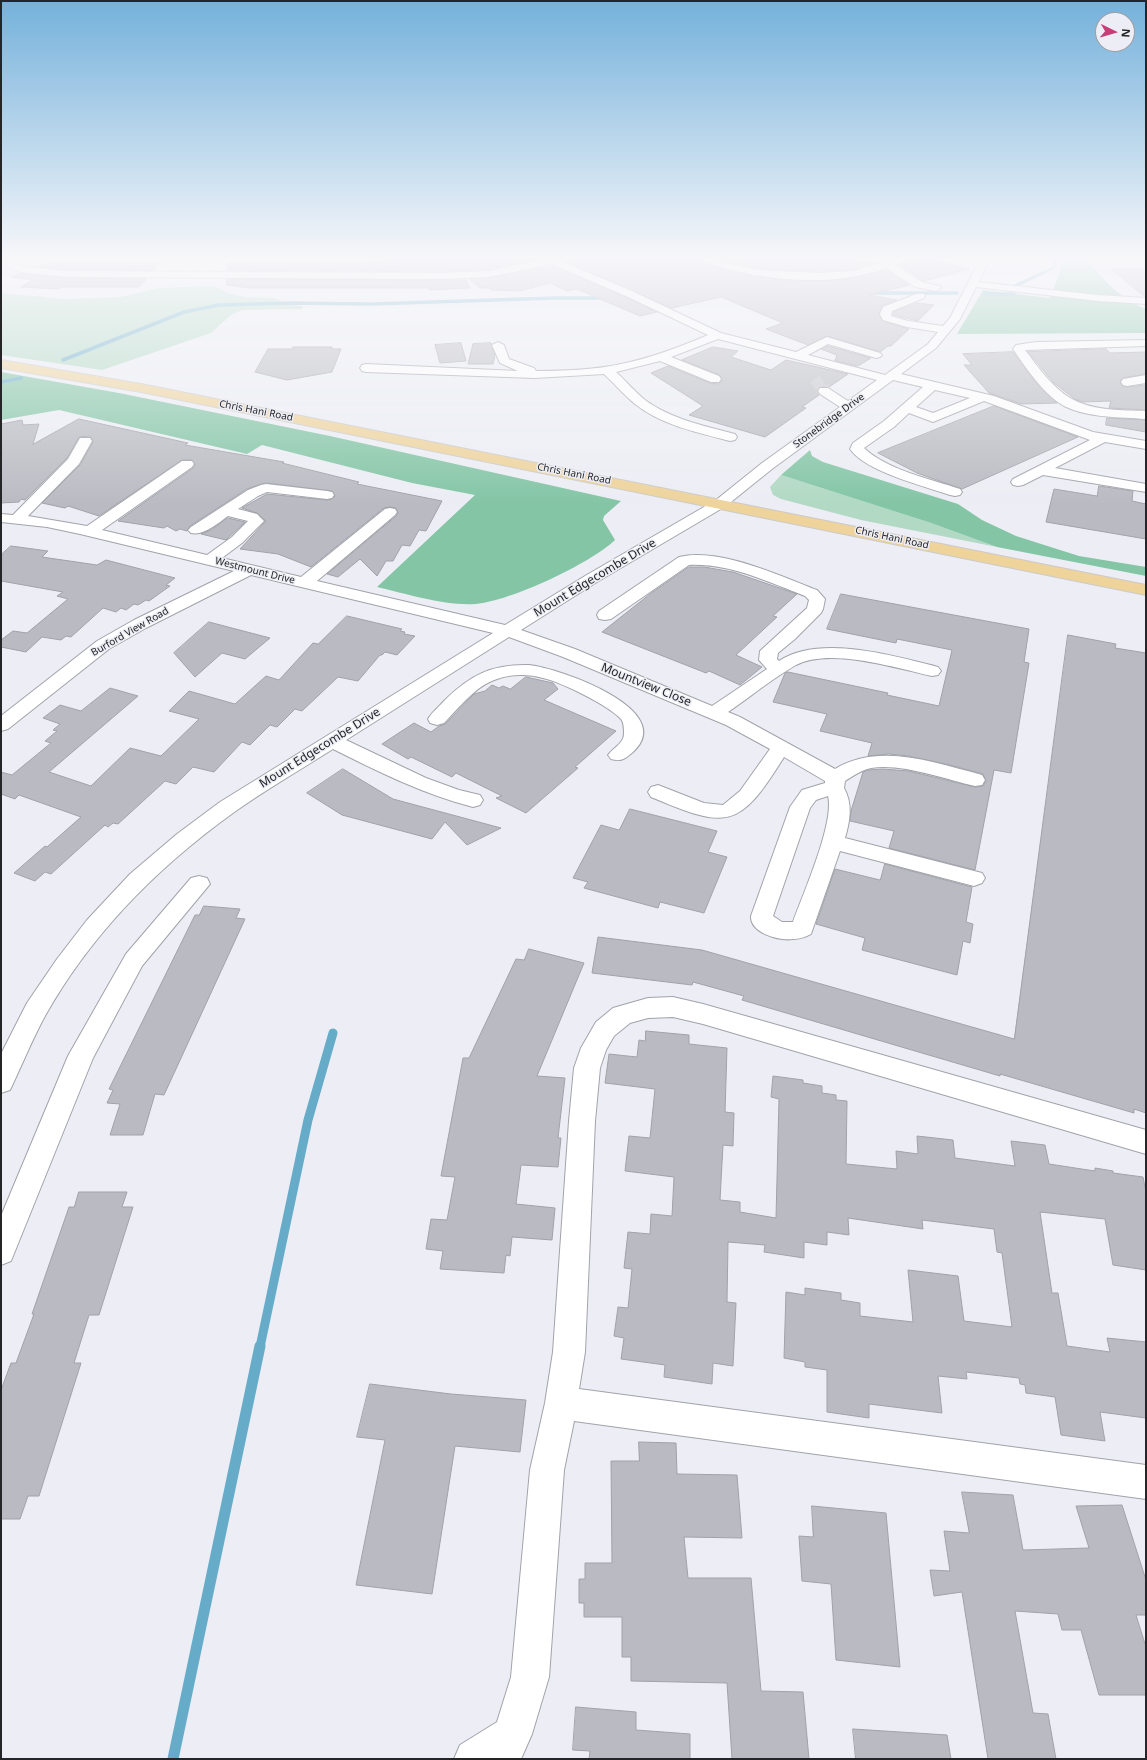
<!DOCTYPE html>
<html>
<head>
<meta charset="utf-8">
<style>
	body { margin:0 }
	#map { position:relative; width:1147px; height:1760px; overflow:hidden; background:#edeef5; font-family:"Noto Sans",sans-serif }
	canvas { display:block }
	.frame { position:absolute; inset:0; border:2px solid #252528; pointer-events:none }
	.north { position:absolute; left:1095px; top:12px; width:40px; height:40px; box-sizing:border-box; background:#edeef5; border:1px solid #9d9ea3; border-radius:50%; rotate:95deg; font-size:11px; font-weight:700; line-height:16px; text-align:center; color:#252528 }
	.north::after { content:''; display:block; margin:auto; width:14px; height:18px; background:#c73d76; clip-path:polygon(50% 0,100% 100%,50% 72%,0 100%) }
</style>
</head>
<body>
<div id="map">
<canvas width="1147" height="1760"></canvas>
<div class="frame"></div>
<div class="north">N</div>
</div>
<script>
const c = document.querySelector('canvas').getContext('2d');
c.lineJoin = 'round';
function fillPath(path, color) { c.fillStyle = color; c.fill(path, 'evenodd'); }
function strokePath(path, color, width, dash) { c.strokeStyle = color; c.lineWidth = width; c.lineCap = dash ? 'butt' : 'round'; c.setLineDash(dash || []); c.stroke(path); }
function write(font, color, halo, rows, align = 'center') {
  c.font = font + ' "Noto Sans",sans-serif'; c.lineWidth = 3; c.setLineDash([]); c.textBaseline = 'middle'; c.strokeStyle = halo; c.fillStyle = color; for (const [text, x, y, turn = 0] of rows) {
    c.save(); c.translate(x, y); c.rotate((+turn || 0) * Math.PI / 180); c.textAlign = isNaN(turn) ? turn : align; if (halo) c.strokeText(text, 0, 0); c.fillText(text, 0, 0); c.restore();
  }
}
fillPath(new Path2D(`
	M205,286H215L228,293L246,297L275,298L287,305L303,306L302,309L242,310L231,315L211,333L102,370L1,355V293L64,299L120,297L158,288Z
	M781,475L931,523L997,547L861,520L781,499L773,495L770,487Z`), '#b1d9c4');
fillPath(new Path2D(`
	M1059,259H1087C1102,279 1122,300 1146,309V333L957,334L983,290L1050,298L1061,268Z
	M1,372L119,393L330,436L621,501L604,516L603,520L615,540C590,564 510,601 476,604C445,606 407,594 377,587L475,495L412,483L262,445L247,454L59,410L1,420Z
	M810,450L812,456L823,462L958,504L982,520L1016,536L1079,556L1146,567V576L997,547L931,523L781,475Z`), '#83c5a5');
strokePath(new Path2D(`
	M1013,287L1055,267L1054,259
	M867,293H957
	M984,294H1014
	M63,360L184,312L219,305L289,303L371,304L555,298H607
	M1,382L21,378`), '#66acc8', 3.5);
strokePath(new Path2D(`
	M260,1347L308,1120L333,1033`), '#66acc8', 9);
strokePath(new Path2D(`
	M173,1759L260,1346`), '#66acc8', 11);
const building = new Path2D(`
	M390,259H537L489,270L443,272L227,270L228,263L363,262L364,261H386Z
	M559,259H698L701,262L745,275L793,281L841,280L887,270L909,285L869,295L897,300L882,306L879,315L883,321L909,329L891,346H888L880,352L827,336L808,345L766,329L783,323L721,297L672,308Z
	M717,259H854V261H875L876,262L853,270L818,272L760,269Z
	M913,259L923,262L931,259L969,269L924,281L899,265Z
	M50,262L159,263L153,270H66L38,267Z
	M551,266L625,297L657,312L640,316L577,289L567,291L550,283L519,291L492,290L489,288H480L469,279L489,278Z
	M1111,269H1146V296H1144Z
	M21,273L66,278L146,279L139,287H62L59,289L21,287L32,280L11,277Z
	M227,279L466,280L470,288L429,290L430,288H249L227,285Z
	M917,303L934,305L918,321L893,315V312Z
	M461,343L466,361L440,363L435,345Z
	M491,343L495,355L493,364H468L473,344Z
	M828,346L871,358L858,366L835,361L837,355L821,349Z
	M293,347H332V349H341L332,372L287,380L255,372L268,349H293Z
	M713,347L738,351L731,357L771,370L786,360L848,374L829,387H819L817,390L819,395L802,407L806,408L765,437L689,415L703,406L651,373L668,366L710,383L719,384L722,380L720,375L682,360Z
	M1106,349L1110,353L1146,352V374L1123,378L1120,381L1122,386L1127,387L1146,385V410L1109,408L1111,401L1083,402L1075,399L1054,383L1028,352Z
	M1013,352L1035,381L1057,403L1021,404L989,393L964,365H972L963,354Z
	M994,406L1078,437L962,489L917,473L878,453Z
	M1107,418L1146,420V432L1106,425Z
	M79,419L188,443L185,445L284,462L282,463L359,482L357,484L442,501L426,531L419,530L410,546L402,545L393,561H386L377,576L360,559L338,577L327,574L396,516L398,513L396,508L390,507L384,508L311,567L278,554L240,549L266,521L257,513L242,508L267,494L327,500L332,499L335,496L332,491L266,483L261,484L247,489L190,526L187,531L180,529L176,531L167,526L164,528L118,521L193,468L195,465L192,460H182L99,516L68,506L65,508L42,503L80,465L93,442L90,436L79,437L67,458L25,500L21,499L19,502L1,503V424L22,420L23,425L39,424L33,444Z
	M1099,486L1133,491L1132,501L1146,504V539L1046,522L1054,489L1097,496Z
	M228,518L245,522L226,540L201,534L211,530Z
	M11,546L48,551L42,557L97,565L106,560L175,578L166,585L170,586L149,601L146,600L138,605L134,604L126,610L121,608L116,612L103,608L71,637L66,636L61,640L42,637L26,652L1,647V640L13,631L27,633L68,599L57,596L63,592L1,581V555Z
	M689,567H704L733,572L797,594L773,616L777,617L736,655L762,667L740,685L709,671L706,673L602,632L650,594Z
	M841,594L1029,629L1024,662L1029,663L1011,773L994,770L975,870L889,848L894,831L850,821L851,811L863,772L868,770L883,769L909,771L975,787L983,786L986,781L983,774L946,764L908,756L889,754L868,756L872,743L820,731L827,714L773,702L785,673L788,672L888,693L887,695L939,706L952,650L897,639L896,643L827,629Z
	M347,616L402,629L400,631L405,632L404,634L415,636L397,655L385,652L382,655H380L358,681L338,677L302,711L295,709L277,727L270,725L250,745L242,742L214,772L193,767L176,784L165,781L118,824L113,823L108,827L105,825L51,874L45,872L35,881L14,873L45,846L47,847L81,817L19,795L15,799L1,794V772L12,775L51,743L45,741L57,731L53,730L60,724L43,718L60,705L81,711L110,688L138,696L49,772L91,786L130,748L161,756L199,719L169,711L189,691L235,704L266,676L279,680L313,643L318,644Z
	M209,622L270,638L245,659L222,653L195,677L174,653Z
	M1068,635L1116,644L1115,648L1146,653V1113L1134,1109V1113L1000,1074V1076L742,1000L744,996L693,982L692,985L592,973L598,937L702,950L1014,1039Z
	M526,677L553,683L558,689L544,700L616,731L575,767L578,768L526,813L496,798L502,796L456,773L452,777L411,757L408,759L382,744L414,723L431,732L439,726L445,724L474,694L485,691L492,685L499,688L503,686L510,689Z
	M343,769L393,799L501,828L467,845L445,822L432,839L342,815L307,793Z
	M630,809L717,831L708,852L727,857L704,913L660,902L658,908L584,888L588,882L573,878L601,825L619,830Z
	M885,864L972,887L966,922L973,924L970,943L963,941L957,975L862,950L865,938L816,924L835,869L880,880Z
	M204,906L240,909L236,918L245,919L164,1095L155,1094L143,1135H110L120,1104L107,1103L113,1090L109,1089L195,915H199Z
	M529,949L584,963L537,1076L565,1078L558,1138H561L558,1167L521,1165L516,1204L555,1208L552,1240L512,1237L510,1256L506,1255L504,1273L440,1269L443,1251L426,1249L431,1219L447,1220L455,1177L441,1176L463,1058H469L516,959L524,960Z
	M646,1031L689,1035V1044L727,1048L725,1112L734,1113L733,1146L723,1145L720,1200L740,1202V1212L776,1218L779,1099L771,1097L773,1076L803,1080V1083L822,1086V1093L836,1095V1100L847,1101L846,1164L897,1169L896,1151L918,1154L917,1136L953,1140L955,1158L1015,1166L1011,1141L1045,1145L1049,1164L1095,1171V1168L1113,1171V1173L1143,1177L1146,1192V1270L1113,1265L1105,1219L1040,1212L1052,1293H1058L1067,1346L1110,1352L1107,1338L1146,1342V1418L1100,1412L1105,1441L1061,1435L1055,1397L1026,1393L1025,1385L1020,1384L1019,1378L966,1372L967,1379L938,1376L942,1413L869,1404V1418L827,1412V1370L805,1367V1362L784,1358L786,1292L805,1295V1288L841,1293V1300L860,1303V1316L913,1322L908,1270L958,1276L964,1321L1012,1327L1002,1253L997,1252L994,1229L922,1220L923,1229L848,1218L849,1235L827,1232V1245L804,1242V1258L764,1252L765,1245L728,1242L727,1302L736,1303L733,1366L713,1363L712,1384L664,1377L665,1365L621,1359L624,1338L614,1336L618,1307L628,1308L632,1269L624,1268L628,1232L650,1234L651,1214L672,1216L674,1177L625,1171L629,1136L650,1138L655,1089L605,1083L609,1054L637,1057L639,1040L645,1041Z
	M79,1192H127L122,1207H133L99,1315H89L74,1363H81L39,1496H28L20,1519H1V1390L11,1363H16L34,1314H32L69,1207H74Z
	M370,1384L451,1394L526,1400L520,1452L455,1446L432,1594L356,1585L385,1440L357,1437Z
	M639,1442L676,1443L677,1474L737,1475L742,1538L684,1537L688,1578H751L761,1691L803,1692L809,1759H732L727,1683L631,1681V1657H622V1617H584V1603H579V1579H585V1563H612L611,1461H639Z
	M962,1492L1013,1495L1023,1550L1089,1548L1076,1506L1122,1505L1146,1580V1615H1136L1146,1647V1695H1099L1081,1630H1062L1058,1614L1015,1611L1033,1713L1048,1714L1056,1759H988L962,1592L934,1596L930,1570L950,1571L944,1531L969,1533Z
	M812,1506L886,1513L900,1667L836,1660L831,1584L802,1581L799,1536L813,1537Z
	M576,1707L636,1712V1730L690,1734V1759H589L590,1751L573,1750Z
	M853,1729L947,1735L951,1759H856Z`);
fillPath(building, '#babbc2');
strokePath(building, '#a1a2a9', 1);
strokePath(new Path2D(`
	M815,379L822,389`), '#c5c6cc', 11, [11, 5.5]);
strokePath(new Path2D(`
	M822,388L824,391`), '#c5c6cc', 14, [14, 7]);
const minor = new Path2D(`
	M543,259H556L634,292L721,333L796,352L827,337L880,353L882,355L880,357L876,358L828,344L808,355L885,375L928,344L938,332L907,327L883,320L880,314L883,307L916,294H924L925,296L924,298L892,311L891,316L908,321L943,326L950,318L980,259H990L979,282L1098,295L1146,298V304L1098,301L976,287L960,319L936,348L901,374L994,396L1093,432L1146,441V449L1105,442L1055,468L1146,484V492L1043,475L1023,485L1018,486L1013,485L1011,482L1013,479L1090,440L984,401L933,422L909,413L894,427L864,448C887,470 931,479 960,489L962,492L960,495L955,496L950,495C924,486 866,472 850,449L853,443L884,421L923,387L893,380L772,469L726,506L597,582L521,630L575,649L712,706L767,669L759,660L760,651L807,608L809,600L805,596C768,582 729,563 689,565L611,619L605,620L599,619L597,615L599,611L679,557C719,547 780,576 817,590L825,599L823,609L821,613L795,639L778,653L777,659L779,661C820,634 894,656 938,667L941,671L938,675L932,676C896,668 830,647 796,665C773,678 750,697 728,712L740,717L835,769C880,742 935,763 982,775L985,780L982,785L975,786C944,779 902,763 871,768C861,770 853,776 845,781L844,788C853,804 850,821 845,838L982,873L985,878L982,883L974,886L840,851L811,934C806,937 799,939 793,939C779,941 750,933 751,916L790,807L802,790L825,783V781L784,757C739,830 727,829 651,797L648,792L651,787L658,785L704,803L723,805L740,791L770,749L726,725L563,657L509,637L346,740L426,778L459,790L480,795L483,800L480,805L473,807C423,794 379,772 333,749C300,770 265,790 233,813C158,867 91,934 45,1016C32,1040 22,1065 10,1090L1,1093V1054L27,1003L57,959L87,920L130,874L177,834L220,802L493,633L251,575L146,628L109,649L8,729L1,731V716L97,641L134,620L234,571L80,534L47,527L1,522V514L13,515L68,459L80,438H90L92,441L79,464L28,516L87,526L182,461H192L194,464L192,467L102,530L207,555L232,537L248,521L228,516C218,523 204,536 191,533L188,530L191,527L248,490L261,485L266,484L327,491L332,492L334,495L332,498L327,499L267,492L258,496L238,509L257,514L264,521L242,543L222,558L301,577L385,509L390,508L395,509L397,512L395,515L317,581L505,625L585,576L716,500L762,463L840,407L820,394L818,391L820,388H828L848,401L877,380L718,339L671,357L719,376L721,379L719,382H711L660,361L616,372C626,381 635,392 645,400C671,419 705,426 735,434L737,437L735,440L730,441C699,433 661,425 635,404C624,395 615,384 604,374L535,378L366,372L362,371L360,368L362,365L366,364L518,371L500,363L492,345L498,342L504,345L509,359L534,368L536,371C564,371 593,370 621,364C651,358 680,347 708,335L626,296L551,264L489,277L443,279L66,277L26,273L1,266V260L27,267L66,271L443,273L489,271ZM935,390L970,398L933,413L916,407ZM828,796C835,822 803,894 793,922H782L773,916L810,808L816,800Z
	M699,259H713L733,265L760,270L818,273L853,271L892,259H906L904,261L895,265L922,282L940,286L941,288L936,291L915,287L886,268C830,289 756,280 701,261Z
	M1118,259H1128V260L1123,263L1120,262Z
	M1146,340V346L1025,350C1038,367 1054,390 1074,400C1095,411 1123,410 1146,411V419C1119,417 1089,418 1064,406C1043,394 1027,369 1013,349L1016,345L1036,342Z
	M1146,375V383L1127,386L1123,385L1121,382L1123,379Z
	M529,665C559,668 679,710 633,752C625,759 621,762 611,759L608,755C613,748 624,743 624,734C624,729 624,723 621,719C608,705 561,682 543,678C529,674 511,674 497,679C475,686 460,707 444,723L437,725L430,723L428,719C432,712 439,707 444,701C470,675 492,664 529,665Z
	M199,876L207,878L210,884L142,966L93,1058L11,1261L1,1265V1216L68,1056L126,954L191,878Z
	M673,997L703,1004L1146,1130V1154L703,1024L673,1017L648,1018L630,1023L614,1036L606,1050L600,1068L595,1121L585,1352L579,1389L1146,1465V1499L574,1421L564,1470L549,1677L532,1734L521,1759H454L460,1745L497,1722L511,1677L530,1470L545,1403L553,1352L569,1121L574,1068L581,1048L596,1022L613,1008L648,998Z`);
const major = new Path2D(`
	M1,360L141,384L1146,585V595L141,392L1,368Z`);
strokePath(minor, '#a2a3aa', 2);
strokePath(major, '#cbcbcb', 2);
fillPath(minor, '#fff');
fillPath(major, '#eed39b');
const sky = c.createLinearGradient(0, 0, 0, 505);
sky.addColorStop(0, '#74b1db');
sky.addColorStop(0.51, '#f7f7fa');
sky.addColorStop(1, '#f7f7fa00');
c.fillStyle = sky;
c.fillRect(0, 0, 1147, 505);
write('10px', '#252528', '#edeef5', [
	["Chris Hani Road",256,411,11],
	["Stonebridge Drive",829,421,-36],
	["Chris Hani Road",574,474,11],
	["Chris Hani Road",892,538,12],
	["Westmount Drive",255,571,14],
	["Burford View Road",130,632,-30]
]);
write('12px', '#252528', '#edeef5', [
	["Mount Edgecombe Drive",595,578,-31],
	["Mountview Close",646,685,22],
	["Mount Edgecombe Drive",320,748,-32]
]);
</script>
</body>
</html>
